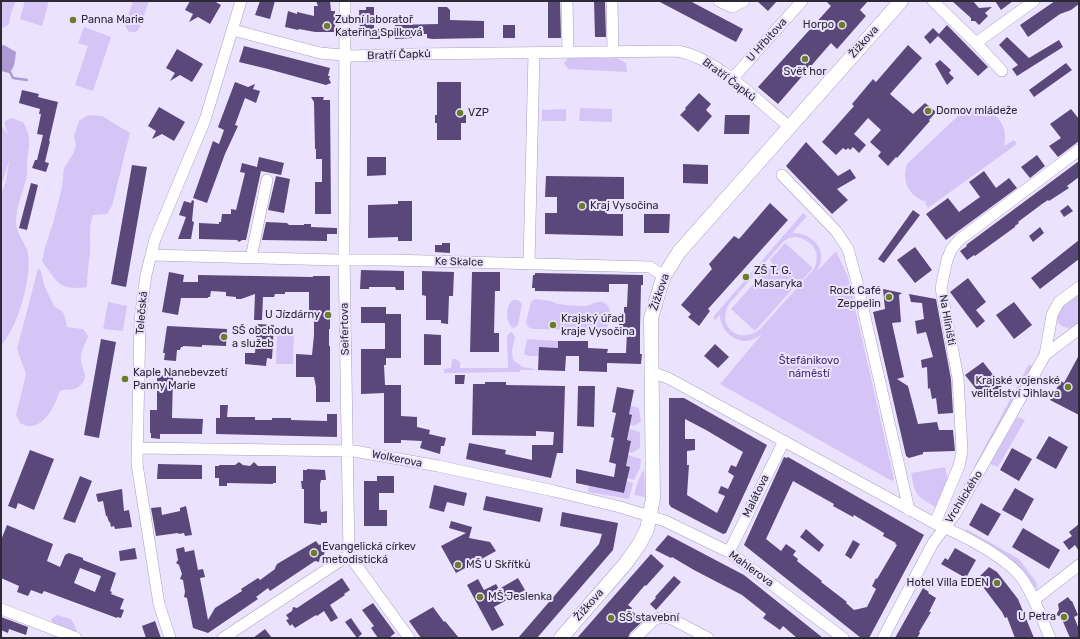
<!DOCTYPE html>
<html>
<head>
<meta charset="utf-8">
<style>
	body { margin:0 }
	#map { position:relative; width:1080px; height:639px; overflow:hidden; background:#ebe3fe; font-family:Rubik,sans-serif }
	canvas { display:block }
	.frame { position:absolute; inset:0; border:2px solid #2d2936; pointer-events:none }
</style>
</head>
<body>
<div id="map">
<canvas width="1080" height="639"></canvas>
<div class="frame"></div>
</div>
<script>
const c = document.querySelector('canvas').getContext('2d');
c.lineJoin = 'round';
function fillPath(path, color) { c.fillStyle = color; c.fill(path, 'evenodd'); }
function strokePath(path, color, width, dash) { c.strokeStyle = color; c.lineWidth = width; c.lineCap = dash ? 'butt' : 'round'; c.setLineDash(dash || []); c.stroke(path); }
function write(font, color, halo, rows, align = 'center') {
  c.font = font + ' Rubik,sans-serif'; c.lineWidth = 4; c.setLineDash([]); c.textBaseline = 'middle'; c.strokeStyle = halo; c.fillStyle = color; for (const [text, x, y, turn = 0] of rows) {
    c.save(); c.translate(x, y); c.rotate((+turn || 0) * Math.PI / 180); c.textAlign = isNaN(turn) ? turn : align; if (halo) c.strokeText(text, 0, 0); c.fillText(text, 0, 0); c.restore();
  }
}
fillPath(new Path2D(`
	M1,1H16C14,5 12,9 11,14C9,22 11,26 1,28Z
	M25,1H49L42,26L20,19Z
	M133,1H149L140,27L136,32H129L125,26Z
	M84,27L111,37L93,91L75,85L88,46L78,43Z
	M568,58H617L626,63L627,72L568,69L564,63Z
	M580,108L612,109V122L579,121Z
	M977,108C997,110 1009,127 1004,146L1014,140L1017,144L928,208L925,203L927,202C909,197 901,181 907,164L962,112L967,110Z
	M566,109V121H542V110Z
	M88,115L102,116L130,133L112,206L107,214L93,215C88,229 91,237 90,251C89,263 87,274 87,287C59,291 57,282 42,261L45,248L53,223L62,187L64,168L73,154L76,145L74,136L79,121Z
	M11,118L23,122C32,137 29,145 27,163C27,167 27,171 27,175C24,190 16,206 16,222C16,234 26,243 28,253C32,277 18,328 1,345V195L6,181L9,161L1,187V125L8,135L4,122Z
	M803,213L807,216L792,233C810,232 828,248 819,267C818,271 815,274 812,277L836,251L848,277L894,479L892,481L720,384L762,334C758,337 753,340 747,341C733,342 720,329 720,315L714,321V316ZM795,237C812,239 822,252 814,269L760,329C739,346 716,326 729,304L784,241L789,238Z
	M785,243L813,268L798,285H796L755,331L731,309L772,263L770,260Z
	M38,268L41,271L44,285L54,306L63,312L66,321L67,327L83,329L88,336C86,343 81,350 81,357C80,370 93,377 77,388C71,391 65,388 59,392C56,404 45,427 29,426C26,426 22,424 20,423L16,415L26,374L17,349Z
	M1079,291V324C1066,334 1051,323 1059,308C1063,301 1073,296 1079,291Z
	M535,299C541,300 546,300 551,301C554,302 556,304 559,304C567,305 576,306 584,306C592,306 596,299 605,303C612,307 611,321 607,328L601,330L533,329L528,327L526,322L531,302Z
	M513,300H518L522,304L518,325L514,328C505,325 505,304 513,300Z
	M108,302L127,306L123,331L103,329Z
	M277,330H294L293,364H276Z
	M512,332L515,337L512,351L513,360L523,367L534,369V370H520V372L444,373V369L451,368L452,359H456L460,362V368H508L507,337L508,334Z
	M527,339L558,341V348L539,347V356H529L524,354Z
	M1029,364L1034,367L976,468L974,467Z
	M630,405L639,408V409L641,422L634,426L630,425L632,416L629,414Z
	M1018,417L1025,420L998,467L990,464L1016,419Z
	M630,429L640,432V448L632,453L629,452L631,441L627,440Z
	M628,455L641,459L640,468L634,480L627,478L626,466Z
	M945,467L948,480L937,508C915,495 916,497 911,473Z
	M644,469L645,497L634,495L638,481Z
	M627,481L633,483L629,499L588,492L589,485L624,493Z
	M966,529L1019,559L1036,582L1038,589L1035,588L1015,563L998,550L966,531Z
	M57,615L71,619L75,626L77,632H72L53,625L51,619Z`), '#d5c5f7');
fillPath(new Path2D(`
	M4,45L16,52C15,60 15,68 9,73L1,71V46Z`), '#ad9ad4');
strokePath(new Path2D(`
	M10,72L13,78L27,80`), '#ad9ad4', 2.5);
fillPath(new Path2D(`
	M190,1H214L221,5L210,24L198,17L189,22L193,14L185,10Z
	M260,1H275L270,19L255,15Z
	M316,1H330L331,11H335V32H315L299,29L298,30L285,27L288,11L297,14V12L314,16V6H318Z
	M548,1H560L561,38H548Z
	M594,1H605L606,37H595Z
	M658,1H690L743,29L736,42Z
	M757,1H777L768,11Z
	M826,1H868L860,10L866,16L837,49L831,43L778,104L758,87L831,6Z
	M952,1H973L979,8L992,7L985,13L988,16L979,25L975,21H971V18Z
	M995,1H1013L1001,10Z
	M1055,1H1079V4L1071,10L1060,14L1028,37L1020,25Z
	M366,7H374V29H380V39H370V36H364V34H360L359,10H366Z
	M438,7H447L450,10V20L484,21V38L432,39L427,38V34H412V38L395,39V25L438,24Z
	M503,25H515V38H503Z
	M947,25L988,67L978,76L938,36L930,44L924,37L933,28L939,34Z
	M1007,37L1029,58L1059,40L1063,47L1017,76L1012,69L1018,65L999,45Z
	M908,45L922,58L890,94L913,114L925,103L936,112L929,120L930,121L897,158L896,157L888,166L878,156L881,152L870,142L881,130L868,118L854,134L866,145L859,153L853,147L850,150L848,148L846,150L843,148L836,155L822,142L854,106L852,104L873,79L876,82Z
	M244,46L330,68L328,76H330L329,79L331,83L326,85L268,69L239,62Z
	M177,49L203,64L192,82L180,75L170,81L175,73L166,68Z
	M940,60L951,70L949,73L954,78L947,85L935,64Z
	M1066,63L1072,70L1034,97L1029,90Z
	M235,82L248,87L255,84L253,89L260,91L256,103L245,98L235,125L238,126L225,154L207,203L193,198L213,141L219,144L224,130L218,127Z
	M437,82H461V115H466V123H461V140H437V123H435V115H437Z
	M22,90L39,94L38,97L58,102L49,141H50L45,162L49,163L46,172L32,168L35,160H37L43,135L37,134L41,114H39L40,109L19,103Z
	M699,93L711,104L706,110L712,116L698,132L680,115L686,109L685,108Z
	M311,97H324L323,100H330L331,214H315V182H322V159H316V149H315L314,102Z
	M159,107L185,122L174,141L162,134L152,139L156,131L148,126Z
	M1071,109L1079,119V141L1058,157L1049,146L1061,138L1050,124Z
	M725,115H750L749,134H724Z
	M806,142L838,176L850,169L856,178L837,189L848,200L832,214L786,166Z
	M1037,155L1045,166L1030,178L1021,167Z
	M259,157L284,163L281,175L261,171L246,240H242L239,242L237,240L199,239V223L219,224V222H221L222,214H231V209L236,210L245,173L240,172L242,163L257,167Z
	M367,157H386V175L367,176Z
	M1079,161V177L1067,186L1069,188L1049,201L1048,200L1042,204L1018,222L1019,223L1015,226V227L975,256L974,255L967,260L960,251L967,246L966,245Z
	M683,164L708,165V184L683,183Z
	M132,165L147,167L126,287L111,284Z
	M984,171L996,188L1009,178L1017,188L946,240L926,214L948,198L959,212L980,197L969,182Z
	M276,176L290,179L284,213L268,210Z
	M546,176L624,177V199H607V214H623V236L545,234V213H557V197H545Z
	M31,183L38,185L27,230L19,228Z
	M192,200L194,201L192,221L194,222L191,239H178L186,217L179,215L184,201L191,203Z
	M398,201H412V241H398V237L368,238V205L398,204Z
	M770,203L788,220L708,309L710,311L699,326L688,317L691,314L681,305L712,269L709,264L734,236L739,239Z
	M1068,205L1073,211L1064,217L1060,211Z
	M913,210L920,215L884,263L878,259Z
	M644,214H670L669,233H644Z
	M266,222L287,223L289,225H304V224H311V227L337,228V234H327V241L262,240Z
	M1040,227L1044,233L1033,242L1029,236Z
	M1079,240V259L1040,289L1031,278Z
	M442,243H450V253L435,252V245H442Z
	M915,247L932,270L915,283L897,260Z
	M361,270L404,271V290H396L395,287H369V289H360Z
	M422,271L454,272L453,296H449L448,324L441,323V320H426V296L422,295Z
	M169,272L184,275L183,282H198V275L313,277V276H330V329H329V346H330V402H316V387L314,377H296V354L312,355L314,335V316H309V292H285V294H275L274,297H263L262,320H254L255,294L241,299H236V297L226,296V292L211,291L210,297H208V298H181L178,315L162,312Z
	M472,272H500V291H495L494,333H499V352H470Z
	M535,273L643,275V285H641L640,328V354H642L641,364L607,363V372L579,371V356H566L565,371L538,370L539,347L558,348V341H588V348L608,349L607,353H626L627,331L623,330V325H619L620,313H624V307H627L628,284H609V292L535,291V288H532L533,275H535Z
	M968,278L986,302L976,310L985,321L977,328L950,292Z
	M883,289L902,293L899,295L901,322L892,323L904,377L897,379L908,386L918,424L937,422L939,430H953L955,451L923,452V454L909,458L906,456L873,312L885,309Z
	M909,294L936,299L951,379L953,413L938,414L936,398L932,399L930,388L928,389L927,367L922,368L921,360L933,357L926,332L917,334L915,321L924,319L922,303L911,302Z
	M1014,302L1032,325L1014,339L996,315Z
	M361,307H386V314H401V358H386V365H384L385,385H401V416L417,417V427L430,430L429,434L446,438L444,446H441L440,454L420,448L422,441L401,440V443H384V393L361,394V349H385V323H361Z
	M257,324L274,325L272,359L267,358L266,366L245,364V353H255Z
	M167,326L227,329L226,346L202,345V347L183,346V347H181L180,350H177L176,361L164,360L165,353H163Z
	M424,334L441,335V365H424Z
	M101,339L116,342L99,438L84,435Z
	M715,344L729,357L718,368L704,356Z
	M1079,355V415L1050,400L1061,381L1064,383Z
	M983,362L1002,386L984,399L965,375Z
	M157,375L173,376L172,418L203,419L202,434H160V439L151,438V433H150V410H157Z
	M455,375H465L464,384H455Z
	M485,382H506V385L565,386L563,453H557L551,478L466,459L469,443L506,450L505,454L532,460V445H553L554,432L536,431V436L472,435L473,384H485Z
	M578,386H595L594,427L577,426Z
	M617,387L634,390L629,414L632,415L627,440L631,441L626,466L630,467L624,493L576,483V469L614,477L616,464L609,462L614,438L611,437L616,413L612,412Z
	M669,398H684L767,445L726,533L723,534L671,507L669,504ZM685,419L706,430L743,452L736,467L731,465L728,472L734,476L728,489L721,486L718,493L725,496L717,513L687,495L689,465H687V451L695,450V439H685Z
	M220,405H228L227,417H255V420H272V418H291V420L327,421V414H337V437L216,434V418H220Z
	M1049,436L1068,447L1056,469L1036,458Z
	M1012,448L1032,459L1019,481L1000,470Z
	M30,450L54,459L34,510L18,503L16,509L8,506Z
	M784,457L787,458L788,457L924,535L869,638H861L744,545ZM793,481L834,504L833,506L853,517L854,515L884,533L883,536L896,543L895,544L897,545L877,579L876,578L872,586L876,589L867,607L854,610L846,603L847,602L821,582L822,581L797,561L798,559L793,555L796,551L786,544L781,551L766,539Z
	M239,462L243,465L250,466L254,462L258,466H276V483H273V484L227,483V486H219V478H215V466H219V465H235Z
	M158,464L202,465V479H157Z
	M307,469L325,470L326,480H321L320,484V508L321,512L327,511V523H321V525L304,523V489H302L301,481H303V470H307Z
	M80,476L92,481L75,523L63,519Z
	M377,476H394V493H379V510H387V526H364V481H377Z
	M434,485L467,493L464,506L447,502L444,512L429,508Z
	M1015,488L1034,499L1022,521L1002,510Z
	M122,489L124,511L129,510L132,527L115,529L114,526L111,527L110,522H109L107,516H106L103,501L98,502L96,494Z
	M486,496L543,508L540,522L483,510Z
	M981,503L1001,514L988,536L969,525Z
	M186,506L192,535L185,536L184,533L179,534L178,533L156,536L151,508L161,507L162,515L180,511V508Z
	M562,512L618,523L613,550L537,638H518L599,544L602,534L560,526Z
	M451,521L472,527L469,538L490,542L496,551L456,573L441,546L466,533L449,528Z
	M1079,524V551L1075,545L1069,550L1063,542L1072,536L1069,532Z
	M7,525L53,544L47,561L60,567L65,555L69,553L83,558V560L116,573L110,591L112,592L111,594L124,599L120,609L124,610L121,618L117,617V618L44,591L42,594L31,590L28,596L17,592L19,586L1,578V540ZM80,568L101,576L95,592L74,583Z
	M1023,528L1060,550L1049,569L1012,547Z
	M806,529L824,545L819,552L800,537Z
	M668,535L744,575L823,638H797L783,626L780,630L763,618L766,614L742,595L694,570L672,557L671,558L655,550Z
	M853,540L860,544L851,559L845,555Z
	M316,541L319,545L322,544L325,548L324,555L320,557L319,562L315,561L270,591L268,588L256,597L258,599L208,633L193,628L187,598L184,597L185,592L183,580L180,579L182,574L179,565L176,563L178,560L176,549L184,547L185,552L194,550L198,570L203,569L205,577L200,578L208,620L215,608L242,591L241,589L258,578L260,580L275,569V568L277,564Z
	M135,548L137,559L120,561L119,551Z
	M955,548L976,560L967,576L965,575L964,577L941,564L945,558L948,560Z
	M651,554L664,566L646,586L645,585L628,605L632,608L631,610L643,621L630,633L628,638H577Z
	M989,567L997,572L1018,599L1034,638H1015L1007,617L1005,618L1002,612L977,579Z
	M674,576L681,582L656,610L650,604L656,598L655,597Z
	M342,578L350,590L344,594L345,595L330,605L338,618L331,622L324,611L317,616L316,615L295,628L292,624L290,626L286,620L289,619L286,615L292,611L293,607L297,608Z
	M518,578L525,590L494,607L504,625L492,631L467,585L478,579L484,590L496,584L499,589Z
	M923,588L929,592L928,593L936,598L929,612H931L919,632L920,633L917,638H895Z
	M1068,597L1071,601H1072L1078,615L1074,617L1079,629V638H1070L1061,617L1056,615L1059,610L1058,604Z
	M373,603L395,633L389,638H378L371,628L374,626L362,610Z
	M433,607L444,622L445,621L459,638H421L409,621Z
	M1,617L28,627L26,635L9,629L8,633L1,630Z
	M351,618L362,634L357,638L345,622Z
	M155,621L161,638H146L142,626Z
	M265,629L272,638H253Z`), '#5a487b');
const minor = new Path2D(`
	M345,1L344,252L349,555L409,638
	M567,1L568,52
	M612,1L613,52
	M719,1L732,7L744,1
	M933,1L976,43L1002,71
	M233,30L320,53L353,56L413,54L678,51C718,59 758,102 790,127
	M976,43L1034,1
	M732,79L802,1
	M782,175L836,231L848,249L857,282L909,510
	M151,255L337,260H390L650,267L664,276
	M251,258L267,180
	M529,264L534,53
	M1045,355L1079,329
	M651,372L668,378L936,524C961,534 1004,556 1021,577C1034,595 1041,617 1050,638
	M137,448L354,451L438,466L554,491L620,507L665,521L729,552L843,638
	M935,523L959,466L962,451L958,378L941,288L947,260L951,250L959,240L1079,150
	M729,552L784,441
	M1034,600L1079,565
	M1,609L76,638
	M170,638L159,604L137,464L140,321L143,296L146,275L155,239L205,120L241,1
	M223,638L349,555
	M635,638L655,619L664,617L672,619L708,638
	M883,638L933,543L955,514L1045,355L1052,315L1055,309L1059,302L1079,287`);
const major = new Path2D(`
	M561,638L626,563L640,543L647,529L653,499L651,318L660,288L664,276L679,252L901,1`);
strokePath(minor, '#a99fbe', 12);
strokePath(major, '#a99fbe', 15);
strokePath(minor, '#fff', 11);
strokePath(major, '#fff', 14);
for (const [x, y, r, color] of [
	[73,20,4,"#6c7c2b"],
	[842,25,4,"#6c7c2b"],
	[327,26,4,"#6c7c2b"],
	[805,59,4,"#6c7c2b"],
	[928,111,4,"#6c7c2b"],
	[460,113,4,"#6c7c2b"],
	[582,206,4,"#6c7c2b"],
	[746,277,4,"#6c7c2b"],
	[889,297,4,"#6c7c2b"],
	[328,315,4,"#6c7c2b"],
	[553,325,4,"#6c7c2b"],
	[224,337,4,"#6c7c2b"],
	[125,379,4,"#6c7c2b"],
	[1068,387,4,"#6c7c2b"],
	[314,553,4,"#6c7c2b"],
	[458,565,4,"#6c7c2b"],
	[997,583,4,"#6c7c2b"],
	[480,597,4,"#6c7c2b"],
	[1064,617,4,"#6c7c2b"],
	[611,618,4,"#6c7c2b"]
]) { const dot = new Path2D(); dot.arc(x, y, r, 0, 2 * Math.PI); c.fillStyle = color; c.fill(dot); strokePath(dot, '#ebe3fe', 1.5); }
write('11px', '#2d2936', '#ebe3fe', [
	["Panna Marie",81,20],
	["Zubní laboratoř",335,20],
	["Kateřina Spilková",335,33],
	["Horpo",834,25,"right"],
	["Svět hor",805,72,"center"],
	["Domov mládeže",936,111],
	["VZP",468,113],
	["Kraj Vysočina",590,206],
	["ZŠ T. G.",754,271],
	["Masaryka",754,284],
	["Rock Café",881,291,"right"],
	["Zeppelin",881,304,"right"],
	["U Jízdárny",320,315,"right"],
	["Krajský úřad",561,319],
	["kraje Vysočina",561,332],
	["SŠ obchodu",232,331],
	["a služeb",232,344],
	["Kaple Nanebevzetí",133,373],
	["Panny Marie",133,386],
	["Krajské vojenské",1060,381,"right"],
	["velitelství Jihlava",1060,394,"right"],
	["Evangelická církev",322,547],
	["metodistická",322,560],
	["MŠ U Skřítků",466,565],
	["Hotel Villa EDEN",989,583,"right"],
	["MŠ Jeslenka",488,597],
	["U Petra",1056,617,"right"],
	["SŠ stavební",619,618]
], 'left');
write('11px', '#2d2936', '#ebe3fe', [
	["U Hřbitova",767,40,-48],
	["Žižkova",864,42,-49],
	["Bratří Čapků",399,55,-2],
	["Bratří Čapků",729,80,37],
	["Ke Skalce",459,262,1],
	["Žižkova",660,292,-71],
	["Telečská",142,313,-85],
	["Na Hliništi",947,320,80],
	["Seifertova",345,329,-91],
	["Wolkerova",397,459,11],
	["Malátova",756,496,-64],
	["Vrchlického",964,497,-58],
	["Mahlerova",751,569,36],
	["Žižkova",589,605,-49]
]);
write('11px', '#462a6f', '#ebe3fe', [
	["Štefánikovo",809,361],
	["náměstí",809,374]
]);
</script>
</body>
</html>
